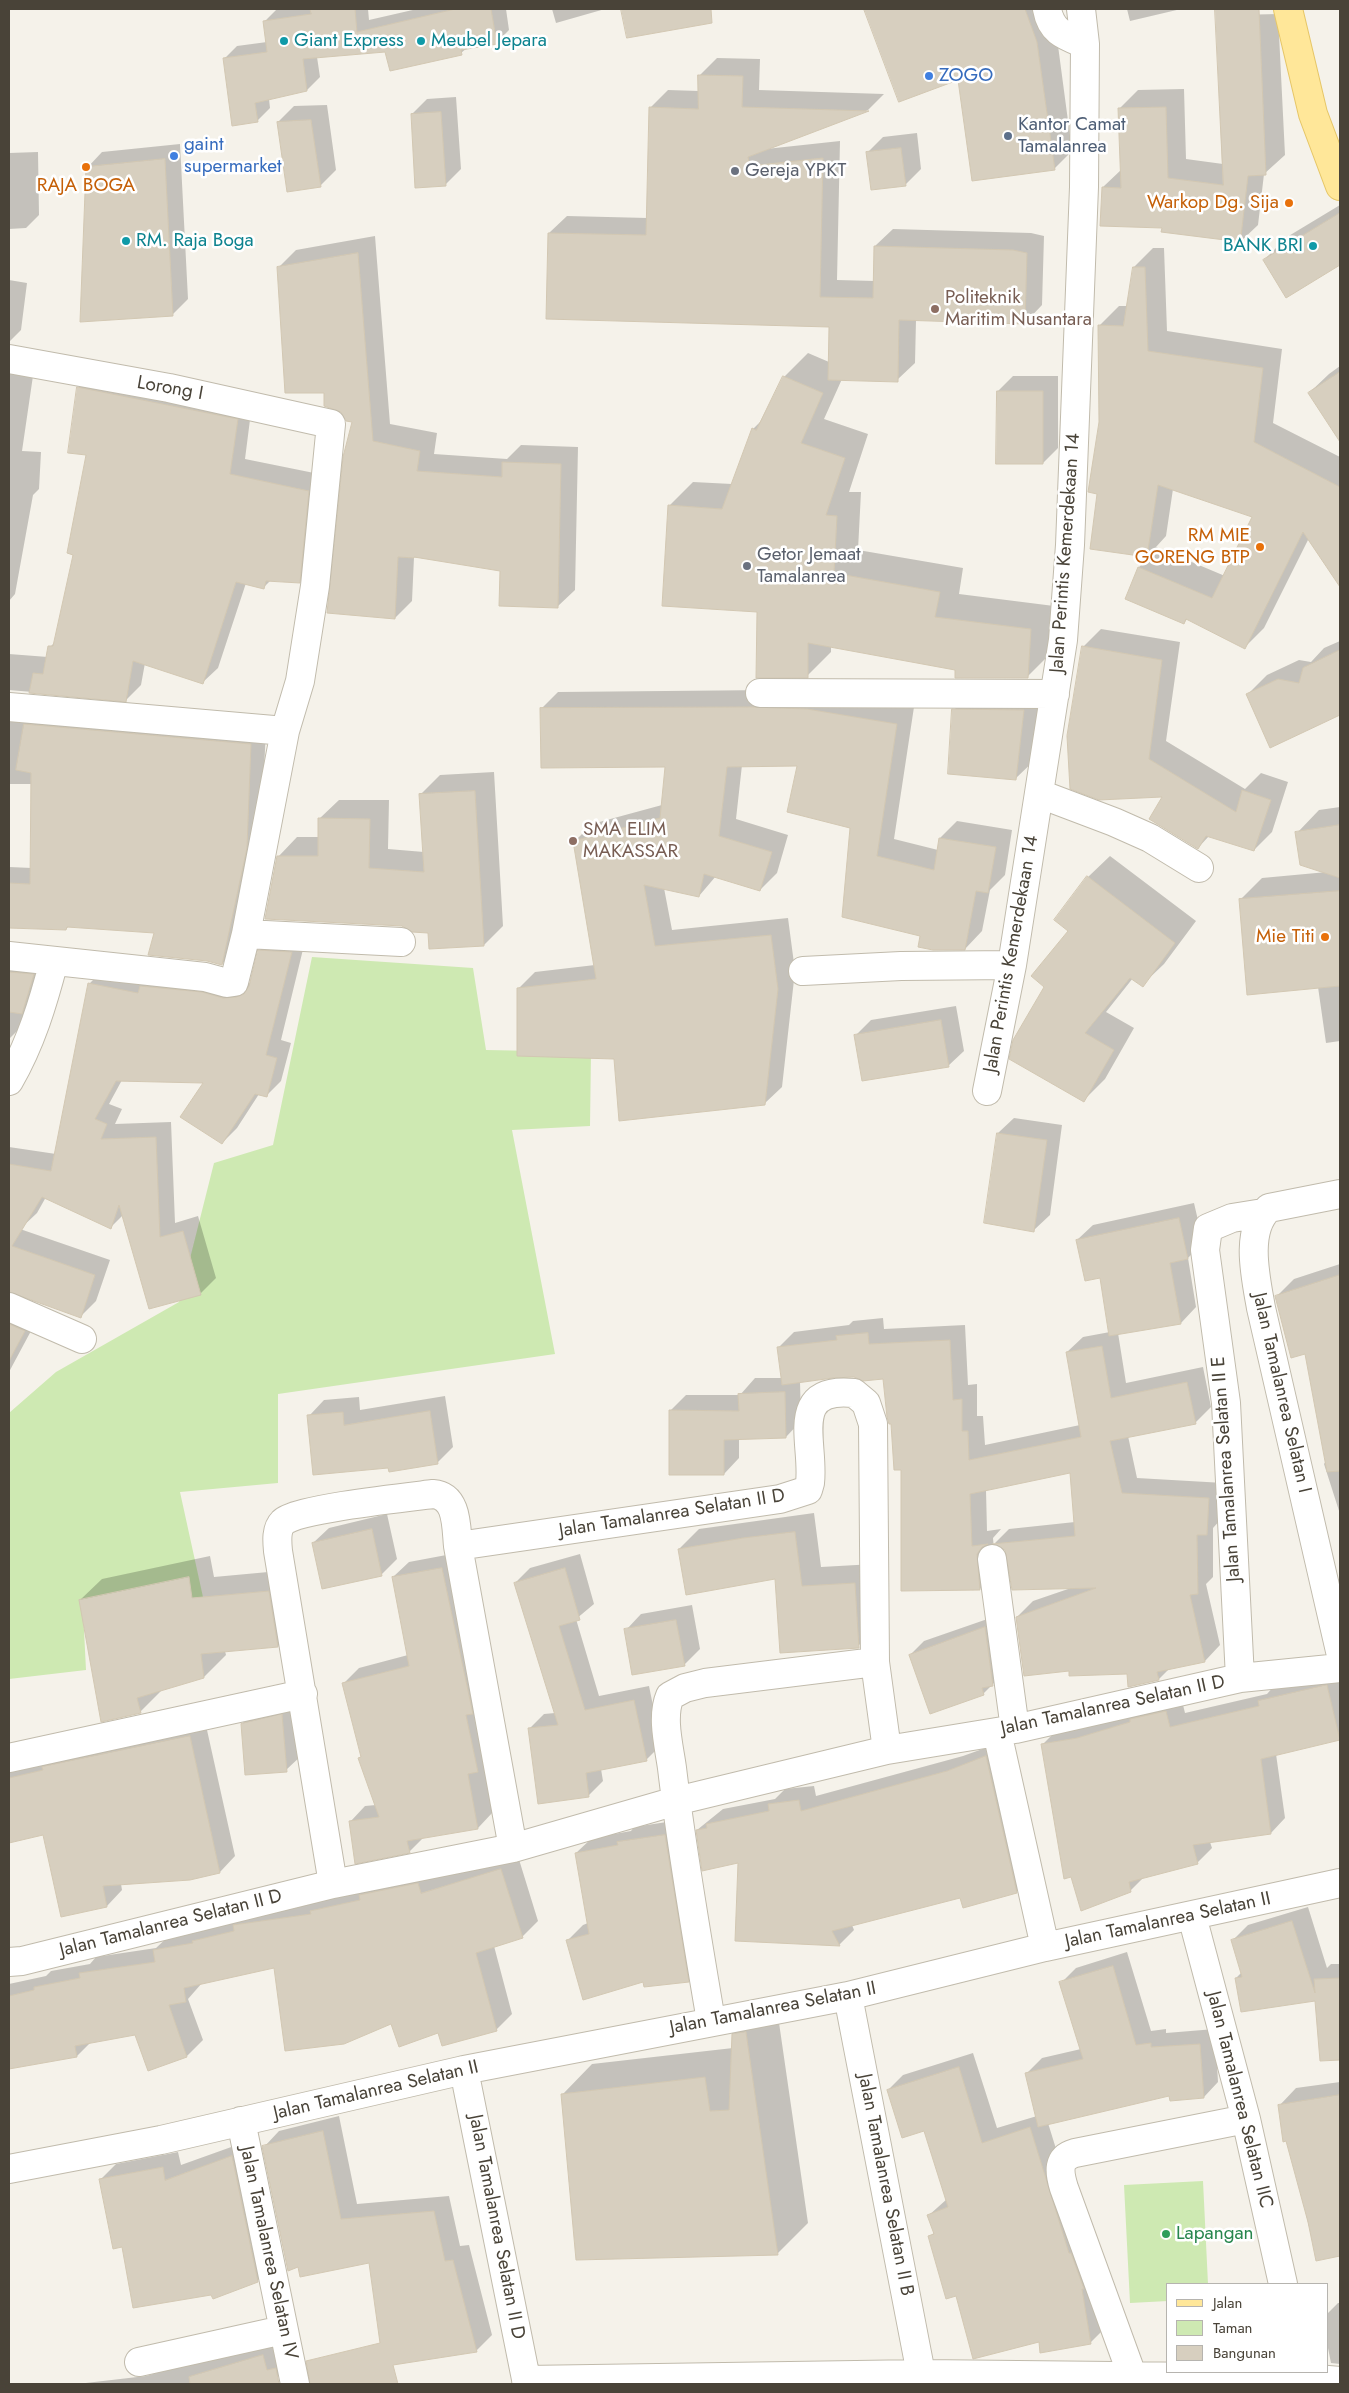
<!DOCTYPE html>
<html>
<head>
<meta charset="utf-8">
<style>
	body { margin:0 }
	#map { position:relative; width:1349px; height:2393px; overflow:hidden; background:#f5f2ea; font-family:Jost,sans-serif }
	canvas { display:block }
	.frame { position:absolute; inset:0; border:10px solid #494338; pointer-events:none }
	.legend { position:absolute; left:1166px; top:2283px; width:162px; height:90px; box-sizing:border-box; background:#fff; border:1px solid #b6b4af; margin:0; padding:6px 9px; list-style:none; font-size:15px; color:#494338 }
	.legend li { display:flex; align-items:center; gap:10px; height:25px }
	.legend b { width:25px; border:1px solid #b6b4af }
</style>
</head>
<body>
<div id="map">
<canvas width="1349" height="2393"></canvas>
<div class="frame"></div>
<ul class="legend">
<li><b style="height:6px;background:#ffe799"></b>Jalan</li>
<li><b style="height:14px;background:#cee9b2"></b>Taman</li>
<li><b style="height:14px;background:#d7cfbf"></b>Bangunan</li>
</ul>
</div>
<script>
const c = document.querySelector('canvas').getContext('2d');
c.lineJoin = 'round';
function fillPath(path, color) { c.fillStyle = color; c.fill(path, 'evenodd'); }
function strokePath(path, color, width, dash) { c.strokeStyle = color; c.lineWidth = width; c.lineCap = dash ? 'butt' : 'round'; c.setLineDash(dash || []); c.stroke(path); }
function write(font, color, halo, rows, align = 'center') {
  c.font = font + ' Jost,sans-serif'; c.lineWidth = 5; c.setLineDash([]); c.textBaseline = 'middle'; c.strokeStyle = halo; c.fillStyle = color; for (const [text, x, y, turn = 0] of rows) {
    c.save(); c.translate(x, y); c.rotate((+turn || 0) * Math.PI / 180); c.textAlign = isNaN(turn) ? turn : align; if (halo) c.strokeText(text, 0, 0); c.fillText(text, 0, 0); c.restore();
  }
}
fillPath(new Path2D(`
	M312,957L473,968L486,1050L591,1052L590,1126L512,1130L555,1354L278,1394V1483L180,1492L203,1597L83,1610L86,1670L9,1679V1413L56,1372L179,1302L214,1163L273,1145Z
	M1203,2181L1208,2284H1168V2301L1130,2303L1124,2185Z`), '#cee9b2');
fillPath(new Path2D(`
	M277,9H368L369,20L417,9H506L509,30L496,43L467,48L461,53L386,51L317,57L320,77L307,90L269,99L270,108L257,121L224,59L237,46L267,42L264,22Z
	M552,9H605L556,23Z
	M622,9H686V13L628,37Z
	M869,9H1049L1055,23L1072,151L1054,169L959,78L866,11Z
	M1127,9H1181L1130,21Z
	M1278,14L1285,155L1264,174L1258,225L1239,243L1163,227L1103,187L1122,169L1119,109L1138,90L1184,89L1186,159L1223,164L1236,15Z
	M717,58L760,59L759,90L884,94L868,110L766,149L840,141L837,280L875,281V246L893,229L1031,233L1044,236L1042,305L1025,323L916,320L915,363L897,380L842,379L824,419L868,434L849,492H861L858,550L963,568L959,594L1054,606L1051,653L1027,677L957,669L831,646V652L807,676L759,611L669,506L693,482L732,484L753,429L763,419L784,377L808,353L829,362L830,326L549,233L567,216L648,218L650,108L668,90L699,91L700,75Z
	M456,97L461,169L445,185L412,114L427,99Z
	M327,105L336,170L320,186L278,122L294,106Z
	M917,133L921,169L906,184L867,153L883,137Z
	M180,144L188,299L173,314L87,168L102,152Z
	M38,152L39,215L26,228L9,229V153Z
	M1340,205V263L1286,296L1264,260L1287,237Z
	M375,236L390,424L437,433L434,454L507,459L521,445L578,447L575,590L557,607L501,570L414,557L412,601L395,618L354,421L325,392L278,268L296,250Z
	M1153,248H1164L1167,331L1282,349L1273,423L1340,457V585L1309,538L1264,628L1245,647L1188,618L1184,623L1139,567L1150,556L1091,548L1099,493V326L1119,306H1127L1134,267ZM1173,489L1254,517L1225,576L1156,547L1166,536Z
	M9,280L27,283L21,330L9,342Z
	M9,354L34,369L22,451L41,452L39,489L33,495L15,594L9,601Z
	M1340,366V440L1309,393L1329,374Z
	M94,372L252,404L245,459L324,475L315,567L299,582L271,580L264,587L246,583L218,668L202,683L145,663L141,685L126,700L9,690V654L48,657L50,647L56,641L75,554L87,454L79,388Z
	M1013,376H1058V448L1043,463L998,391Z
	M1101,629L1180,642L1166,741L1245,789L1261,773L1288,782L1272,832L1254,850L1209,836L1198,848L1164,796L1083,647Z
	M1340,641V714L1271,746L1247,695L1267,675L1299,660L1311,662L1324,648Z
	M977,687H1047L1039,756L1015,779L954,710Z
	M771,690L914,707L894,839L938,850L940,838L957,821L1012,830L1005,875L990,890L982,931L965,949L922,936L852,827L799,765H742L736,819L788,835L777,873L760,890L716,876L699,896L664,888L672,930L788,918L795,971L782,1087L764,1104L615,1058L518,989L535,972L595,965L575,841L592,824L662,805L666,766L541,709L558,692Z
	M9,692L10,698L266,729L261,832L237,949L222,964L155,932L69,926L66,929L9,927V867L32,868L33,784H9Z
	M494,772L503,926L484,945L429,932L278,857L297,837H319V819L339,800H389L388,849L424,852L421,794L440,775Z
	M1340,807V1041L1326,1043L1318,987L1240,900L1262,878L1327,872L1297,833L1319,810Z
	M1110,856L1196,921L1164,964L1142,985L1133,978L1106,1012L1134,1028L1105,1079L1084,1100L1070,931L1088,877Z
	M274,936L306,937L281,1040L291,1043L281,1081L266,1096L259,1094L237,1128L222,1143L205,1082L122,1080L109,1104L122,1109L115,1124L171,1122L175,1223L198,1216L216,1278L200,1294L123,1215L110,1228L46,1197L37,1213L20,1229L110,1260L96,1301L81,1316L9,1291V1147L56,1154L89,984L104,969L239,984L251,983L259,951Z
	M9,950L49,959L37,997L25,1009L20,1028L9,1039Z
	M956,1006L964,1051L948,1066L856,1035L871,1020Z
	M1014,1118L1062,1125L1050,1215L1034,1230L998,1133Z
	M1194,1203L1203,1242L1188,1258L1196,1307L1181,1323L1118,1333L1126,1383L1203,1367L1211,1407L1195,1423L1128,1436L1137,1478L1224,1483L1222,1518L1213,1528V1577L1206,1584L1220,1645L1205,1661L1169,1669L1159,1679L1128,1672L1070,1669L1017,1617L1033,1601L1071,1588L995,1543L1009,1529L1075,1522L1072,1472L986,1490L987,1531L1001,1529L993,1538L996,1573L980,1589L902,1590V1469L884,1377L833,1376L800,1381L801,1421L786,1437L739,1439V1458L724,1474L670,1411L686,1395H740L755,1378H782L778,1348L794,1332L849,1325L853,1321L883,1318L884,1329L965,1325L968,1385L977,1384V1416H983L985,1445L1080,1425L1067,1352L1083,1337L1110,1332L1101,1277L1077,1240L1093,1225Z
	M1340,1264V1514L1324,1464L1326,1461L1306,1352L1276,1297L1294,1279Z
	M9,1294L39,1316L9,1372Z
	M445,1396L453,1447L437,1463L389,1467L309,1416L324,1400L359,1397L360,1410Z
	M814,1513L821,1567L874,1564L878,1627L858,1646L776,1578L679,1549L699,1529Z
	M387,1514L397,1559L381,1575L313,1543L329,1528Z
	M457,1553L493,1812L478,1828L424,1837L409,1852L350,1822L365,1806L376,1805L344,1683L359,1668L408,1655L393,1577L409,1562Z
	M580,1554L594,1604L576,1619L599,1696L649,1686L661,1745L646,1760L601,1769L603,1781L588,1796L529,1729L544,1714L555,1713L515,1583L530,1568Z
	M210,1556L214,1577L290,1570L299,1625L278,1646L225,1651L226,1655L204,1677L162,1690L140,1712L80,1600L102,1579Z
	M692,1605L700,1649L684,1665L626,1630L641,1614Z
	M999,1615L1006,1671L983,1694L910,1655L924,1641Z
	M1340,1671V1738L1276,1754L1285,1818L1271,1833L1210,1842L1212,1848L1197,1863L1145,1876L1130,1891L1042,1745L1057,1730L1181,1697L1185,1713L1267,1694L1274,1686Z
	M298,1700L302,1755L286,1770L242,1724L258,1708Z
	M205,1721L235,1856L220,1872L121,1884L122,1890L107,1906L44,1833L9,1842V1767Z
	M1002,1742L1031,1876L1016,1892L961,1896L852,1925L854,1930L839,1945L740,1862L697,1830L723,1809L775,1799L785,1789L814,1786L816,1796L963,1756Z
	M680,1820L704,1965L688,1980L644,1981L568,1940L583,1925L588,1923L576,1853L592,1838L631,1831L634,1827Z
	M517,1853L538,1921L522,1937L494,1946L512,2014L496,2030L439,2032L392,2022L275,1966L202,1983L188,1999L203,2040L187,2056L136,2033L91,2042L77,2056L9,2068V1984L46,1976L51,1971L90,1964L96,1957L156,1948L171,1934L434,1868L437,1878Z
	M1308,1907L1327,1968L1331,1964H1340V2033L1319,2034L1317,2000L1236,1978L1242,1972L1232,1941L1248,1925Z
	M1127,1952L1151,2031L1166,2029V2033L1215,2029L1218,2082L1204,2097L1170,2094L1048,2123L1084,2239L1105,2328L1090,2343L1040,2341L957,2294L930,2236L935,2232L928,2216L947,2199L925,2129L888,2090L903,2075L973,2053L997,2128L1037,2116L1027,2073L1042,2058L1081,2049L1061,1983L1076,1968Z
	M776,2002L808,2223L778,2253L562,2095L592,2064L733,2048V2035L764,2004Z
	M1340,2082V2256L1317,2259L1279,2106L1296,2088Z
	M339,2116L357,2204L449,2196L460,2246L469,2245L492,2335L476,2351L370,2261L299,2266L264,2147L279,2131Z
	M248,2141L273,2265L257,2281L212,2293L123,2246L101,2179L116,2164L178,2152L181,2165Z
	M1338,2303H1340V2364L1331,2363L1328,2348V2313Z
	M282,2337L289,2363L273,2380V2384H77L146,2376Z`), '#0003');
const building = new Path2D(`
	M310,9H355L357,32L455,9H491L497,44L461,50L462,55L390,71L385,52L303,59L307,91L255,103L258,122L232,126L223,58L267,52L263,21L311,14Z
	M621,9H711L712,23L627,38Z
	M864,9H1025L1037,42L1055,170L972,181L958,80L899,102Z
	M1215,9H1259L1266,175L1248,176L1240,245L1225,244V240L1161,232L1162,228L1100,226L1102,187L1121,188L1118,108L1166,107L1168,178L1223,185Z
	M698,75L743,76L742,107L869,111L748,157L750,166L823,158L820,297L873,298L874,246L1013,250L1027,253L1025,324L899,320L898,382L828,380L829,327L546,319L548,233L646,235L649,107L698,109Z
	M441,112L446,186L415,188L411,114Z
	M311,120L321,187L287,192L277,122Z
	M901,148L906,186L871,190L866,152Z
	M165,159L173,316L80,322L86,167Z
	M1340,213V265L1286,298L1263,260Z
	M358,253L373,441L420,451L417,471L502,477V462L561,464L558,608L499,606L500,571L414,557V558L398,557L395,619L327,613L343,457L352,422L346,421L341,412L324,406V393H285L277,267Z
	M1133,267H1145L1148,351L1263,368L1254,442L1340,487V587L1303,532L1245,649L1186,619L1184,624L1125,599L1138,567L1212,598L1252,517L1158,485L1147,557L1090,549L1097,494L1088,492L1099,422L1098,325L1123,326Z
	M1340,372V442L1308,393Z
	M783,376L823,393L801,443L845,458L826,515L837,516L834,573L940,592L935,617L1031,629L1028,678H955V670L808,643V678H756L757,612L662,606L668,505L722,509L752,428L756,430Z
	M77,387L238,419L230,474L309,491L300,583L266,581L264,589L236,582L203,684L133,661L126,702L29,693L33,673L43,674L48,646H53L73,555L67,553L86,455L68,453Z
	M997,391H1043V464H996Z
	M1082,646L1162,660L1149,759L1236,812L1242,790L1271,800L1254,851L1206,836L1198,849L1149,819L1162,797L1099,800L1070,789L1067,736Z
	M1340,650V715L1270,748L1246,694L1278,679L1299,683L1303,668Z
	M753,707L807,709L897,724L877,856L934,870L939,838L996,847L988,893L976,891L965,950H933L918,947L920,936L842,917L850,828L787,812L797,766L727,767L719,836L772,852L760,891L704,874L699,897L644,885L655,946L771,935L778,989L765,1105L619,1121L614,1059L517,1056V988L596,979L573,841L660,818L665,767L541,768L540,708Z
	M952,709L1024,710L1016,780L948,774Z
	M24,724L251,744L247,848L222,965L207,961L148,955L154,933L67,927L66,930L9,928V883L30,884L31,773L16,770Z
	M475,791L484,946L429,949L428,933L412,932L402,926L265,919L277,856H318V818L370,819L369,868L424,872L419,794Z
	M1340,825V878L1300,865L1295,832Z
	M1087,876L1175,943L1143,987L1130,978L1085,1033L1114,1050L1084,1102L1009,1059L1013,1040L1044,987L1031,976L1068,931L1054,920Z
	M1340,891V986L1247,995L1239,899Z
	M258,950L292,952L266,1055L277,1058L267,1097L255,1094L222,1144L180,1117L203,1083L116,1081L95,1119L107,1124L101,1139L156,1137L160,1237L183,1231L201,1295L149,1309L119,1205L111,1229L42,1197L12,1246L95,1275L81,1318L9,1292V1164L51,1171L88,983L138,993L140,986L202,992L223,998L236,997L244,994L249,986Z
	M9,972L34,974L22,1014L9,1012Z
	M941,1020L949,1067L862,1081L854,1035Z
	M997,1133L1047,1140L1034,1232L984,1223Z
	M1179,1218L1188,1259L1170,1263L1181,1324L1109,1336L1100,1278L1085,1281L1076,1240Z
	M1340,1275V1471L1327,1472L1305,1354L1291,1358L1275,1296Z
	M9,1324L25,1331L9,1361Z
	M868,1333L869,1344L950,1340L953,1400L962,1399V1431H968L969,1460L1081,1437L1066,1352L1102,1346L1111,1398L1187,1382L1196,1424L1110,1441L1122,1493L1209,1498L1207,1535H1197L1198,1594L1190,1595L1205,1662L1157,1672L1159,1680L1128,1687L1127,1674L1069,1676V1671L1024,1676L1016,1617L1096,1588L1012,1590L1005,1550L992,1544L1075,1536L1070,1473L970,1494L972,1546L988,1544L982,1547L977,1554L980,1590L901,1591V1470H894L891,1424H889L887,1417L883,1379L863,1381L854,1377L833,1378L782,1385L777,1347L837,1340L836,1336Z
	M785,1392L786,1438L724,1440V1475H669V1410L739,1411L738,1394Z
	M430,1411L438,1464L389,1472L388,1468L313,1475L307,1415L343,1412L344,1425Z
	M372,1529L382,1576L322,1589L312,1543Z
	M795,1532L802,1586L855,1583L859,1648L780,1653L775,1579L686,1595L678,1549L743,1538Z
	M442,1568L473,1714L466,1715L478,1772L468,1774L478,1829L407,1841L410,1853L355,1864L349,1821L379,1817L358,1758L361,1757L342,1683L409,1666L392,1577Z
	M565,1568L580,1620L559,1626L585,1710L634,1700L647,1761L586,1773L589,1797L538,1804L528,1728L558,1725L514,1583Z
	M189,1577L192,1598L269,1591L278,1647L201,1654L204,1678L137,1698L141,1713L101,1722L79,1600Z
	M676,1620L685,1666L632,1675L624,1629Z
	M985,1627L993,1686L982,1688L984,1695L930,1714L909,1655Z
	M1327,1685L1340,1740L1261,1759L1271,1834L1193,1845L1198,1864L1129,1882L1131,1892L1081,1911L1071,1877L1064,1879L1041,1744L1077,1738L1130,1722V1719L1166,1711L1170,1727L1259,1706L1258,1701Z
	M282,1714L287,1772L245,1775L241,1724Z
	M190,1736L220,1873L190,1880L103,1886L107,1907L61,1917L43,1835L9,1843V1778L43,1770L42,1767Z
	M986,1756L1017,1893L963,1908L960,1898L832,1931L840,1946L735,1941L738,1863L702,1871L696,1830L707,1828L706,1824L769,1811L768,1804L799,1800L801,1811L947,1771Z
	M665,1835L689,1982L644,1987L643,1982L583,2000L566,1940L589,1934L575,1853L618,1845L617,1842Z
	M501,1869L523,1938L476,1953L497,2031L442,2046L438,2033L399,2047L391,2024L344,2044L285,2051L274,1968L184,1988L186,2002L169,2005L187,2057L148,2071L135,2035L75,2046L77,2057L9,2069V1996L34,1990V1987L80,1978L79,1973L155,1962L153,1950L193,1943L192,1941L234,1931L233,1925L311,1914L310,1911L360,1900L359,1895L418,1883L421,1893Z
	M1292,1921L1315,1993L1314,1979L1340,1978V2060L1320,2061L1315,2001L1241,2012L1235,1978L1242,1977L1231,1940Z
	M1113,1966L1136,2045L1151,2043V2047L1200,2044L1204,2098L1170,2101L1169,2096L1038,2127L1025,2073L1083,2059L1059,1982Z
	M746,2032L778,2255L576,2260L561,2094L705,2077L710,2111L729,2110L732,2034Z
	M959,2067L982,2143L1030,2127L1069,2253H1071L1084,2289H1082L1091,2344L1040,2353L1039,2342L973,2359L956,2296L946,2299L928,2236L934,2234L927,2215L948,2207L924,2131L902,2138L887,2090Z
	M1340,2095V2256L1316,2261L1308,2222L1286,2141L1283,2142L1278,2105Z
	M323,2131L341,2219L434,2211L445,2261L453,2260L477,2352L393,2365L398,2384H310L306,2361L380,2343L369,2263L300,2277L298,2267L288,2271L262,2146Z
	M232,2156L258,2282L213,2299L211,2295L133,2308L122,2247L113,2249L99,2179L163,2167L165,2180Z
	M263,2355L267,2370L276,2368L279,2384H190L189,2377Z`);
fillPath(building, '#d7cfbf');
strokePath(building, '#d2c7b2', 1);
const minor = new Path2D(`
	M1047,9C1051,32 1065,36 1085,44
	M9,359L169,388L331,424L315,586L300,681L285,731L9,707
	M760,693L1055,694
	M1040,794L1114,822L1150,838L1199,868
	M246,934L401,942
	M9,956L205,977L227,983L234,982L246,934L285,731
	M803,971L901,966L1012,965
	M9,1081C31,1043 43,1003 54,961
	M987,1091L1012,965L1063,640L1070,545L1084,187L1085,44L1081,9
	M1340,1194L1269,1208C1244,1230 1256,1279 1261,1308L1340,1651
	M9,1307L82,1339
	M458,1546L780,1499L808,1490L810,1483C815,1444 787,1386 854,1393L866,1403L873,1424L875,1662L887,1750
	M992,1559L1015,1729
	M1240,1678L1226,1403L1205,1250L1208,1228L1232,1218L1263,1213
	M997,1732L1045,1947
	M9,1758L303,1694
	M333,1884L278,1551C277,1541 276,1529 283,1522C295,1509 409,1497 433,1494C458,1496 456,1527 458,1546L513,1848
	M1192,1916L1246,2119L1283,2284
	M9,1962L22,1961L333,1884L513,1848L676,1801L887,1750L1015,1729L1240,1678L1340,1668
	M848,1996L923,2384
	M711,2021C697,1937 682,1853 672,1768C669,1746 661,1717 670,1696L685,1688L705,1683L875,1662
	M464,2070L527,2384
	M241,2121L295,2384
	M9,2169L161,2140L464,2070L848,1996L1045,1947L1340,1883
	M139,2362L283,2330
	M1302,2372L1304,2378L1340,2381
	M1132,2375L1064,2188C1059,2172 1057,2158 1075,2153L1246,2119
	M526,2380L922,2374L1304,2378`);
const major = new Path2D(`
	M1288,9L1313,114L1340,186`);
strokePath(minor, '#c1bbac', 30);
strokePath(major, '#e6c667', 30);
strokePath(minor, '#fff', 28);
strokePath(major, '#ffe799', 28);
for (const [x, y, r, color] of [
	[284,41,5,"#0f9aa8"],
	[421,41,5,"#0f9aa8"],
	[929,76,5,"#3f7fe0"],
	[1008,136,5,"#5c6f8a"],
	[174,156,5,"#3f7fe0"],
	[86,167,5,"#e8710a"],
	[735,171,5,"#6b7280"],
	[1289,203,5,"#e8710a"],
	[126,241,5,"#0f9aa8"],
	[1313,246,5,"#0f9aa8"],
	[935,309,5,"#8d6e63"],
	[1260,547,5,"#e8710a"],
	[747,566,5,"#6b7280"],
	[573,841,5,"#8d6e63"],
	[1325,937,5,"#e8710a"],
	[1166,2234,5,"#2e9e5b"]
]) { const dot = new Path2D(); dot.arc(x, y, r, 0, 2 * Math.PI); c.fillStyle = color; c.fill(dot); strokePath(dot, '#fff', 2); }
write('19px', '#0d838f', '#fff', [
	["Giant Express",294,41],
	["Meubel Jepara",431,41],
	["RM. Raja Boga",136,241],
	["BANK BRI",1303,246,"right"]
], 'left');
write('19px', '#366cbe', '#fff', [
	["ZOGO",939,76],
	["gaint",184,145],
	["supermarket",184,167]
], 'left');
write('19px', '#4e5e75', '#fff', [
	["Kantor Camat",1018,125],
	["Tamalanrea",1018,147]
], 'left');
write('19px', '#5b616d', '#fff', [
	["Gereja YPKT",745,171],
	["Getor Jemaat",757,555],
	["Tamalanrea",757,577]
], 'left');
write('19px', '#c56008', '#fff', [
	["RAJA BOGA",86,186,"center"],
	["Warkop Dg. Sija",1279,203],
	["RM MIE",1250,536],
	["GORENG BTP",1250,558],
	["Mie Titi",1315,937]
], 'right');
write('19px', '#785e54', '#fff', [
	["Politeknik",945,298],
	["Maritim Nusantara",945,320],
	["SMA ELIM",583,830],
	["MAKASSAR",583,852]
], 'left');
write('19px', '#494338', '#fff', [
	["Lorong I",170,389,10],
	["Jalan Perintis Kemerdekaan 14",1066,553,-86],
	["Jalan Perintis Kemerdekaan 14",1012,954,-80],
	["Jalan Tamalanrea Selatan I",1281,1393,77],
	["Jalan Tamalanrea Selatan II E",1227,1469,-94],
	["Jalan Tamalanrea Selatan II D",672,1514,-9],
	["Jalan Tamalanrea Selatan II D",1113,1706,-12],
	["Jalan Tamalanrea Selatan II",1168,1921,-12],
	["Jalan Tamalanrea Selatan II D",171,1924,-14],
	["Jalan Tamalanrea Selatan II",773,2009,-11],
	["Jalan Tamalanrea Selatan II",376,2091,-13],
	["Jalan Tamalanrea Selatan IIC",1239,2100,76],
	["Jalan Tamalanrea Selatan II B",885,2185,79],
	["Jalan Tamalanrea Selatan II D",496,2227,79],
	["Jalan Tamalanrea Selatan IV",268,2253,78]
]);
write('19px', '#27864d', '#fff', [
	["Lapangan",1176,2234]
], 'left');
</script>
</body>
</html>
